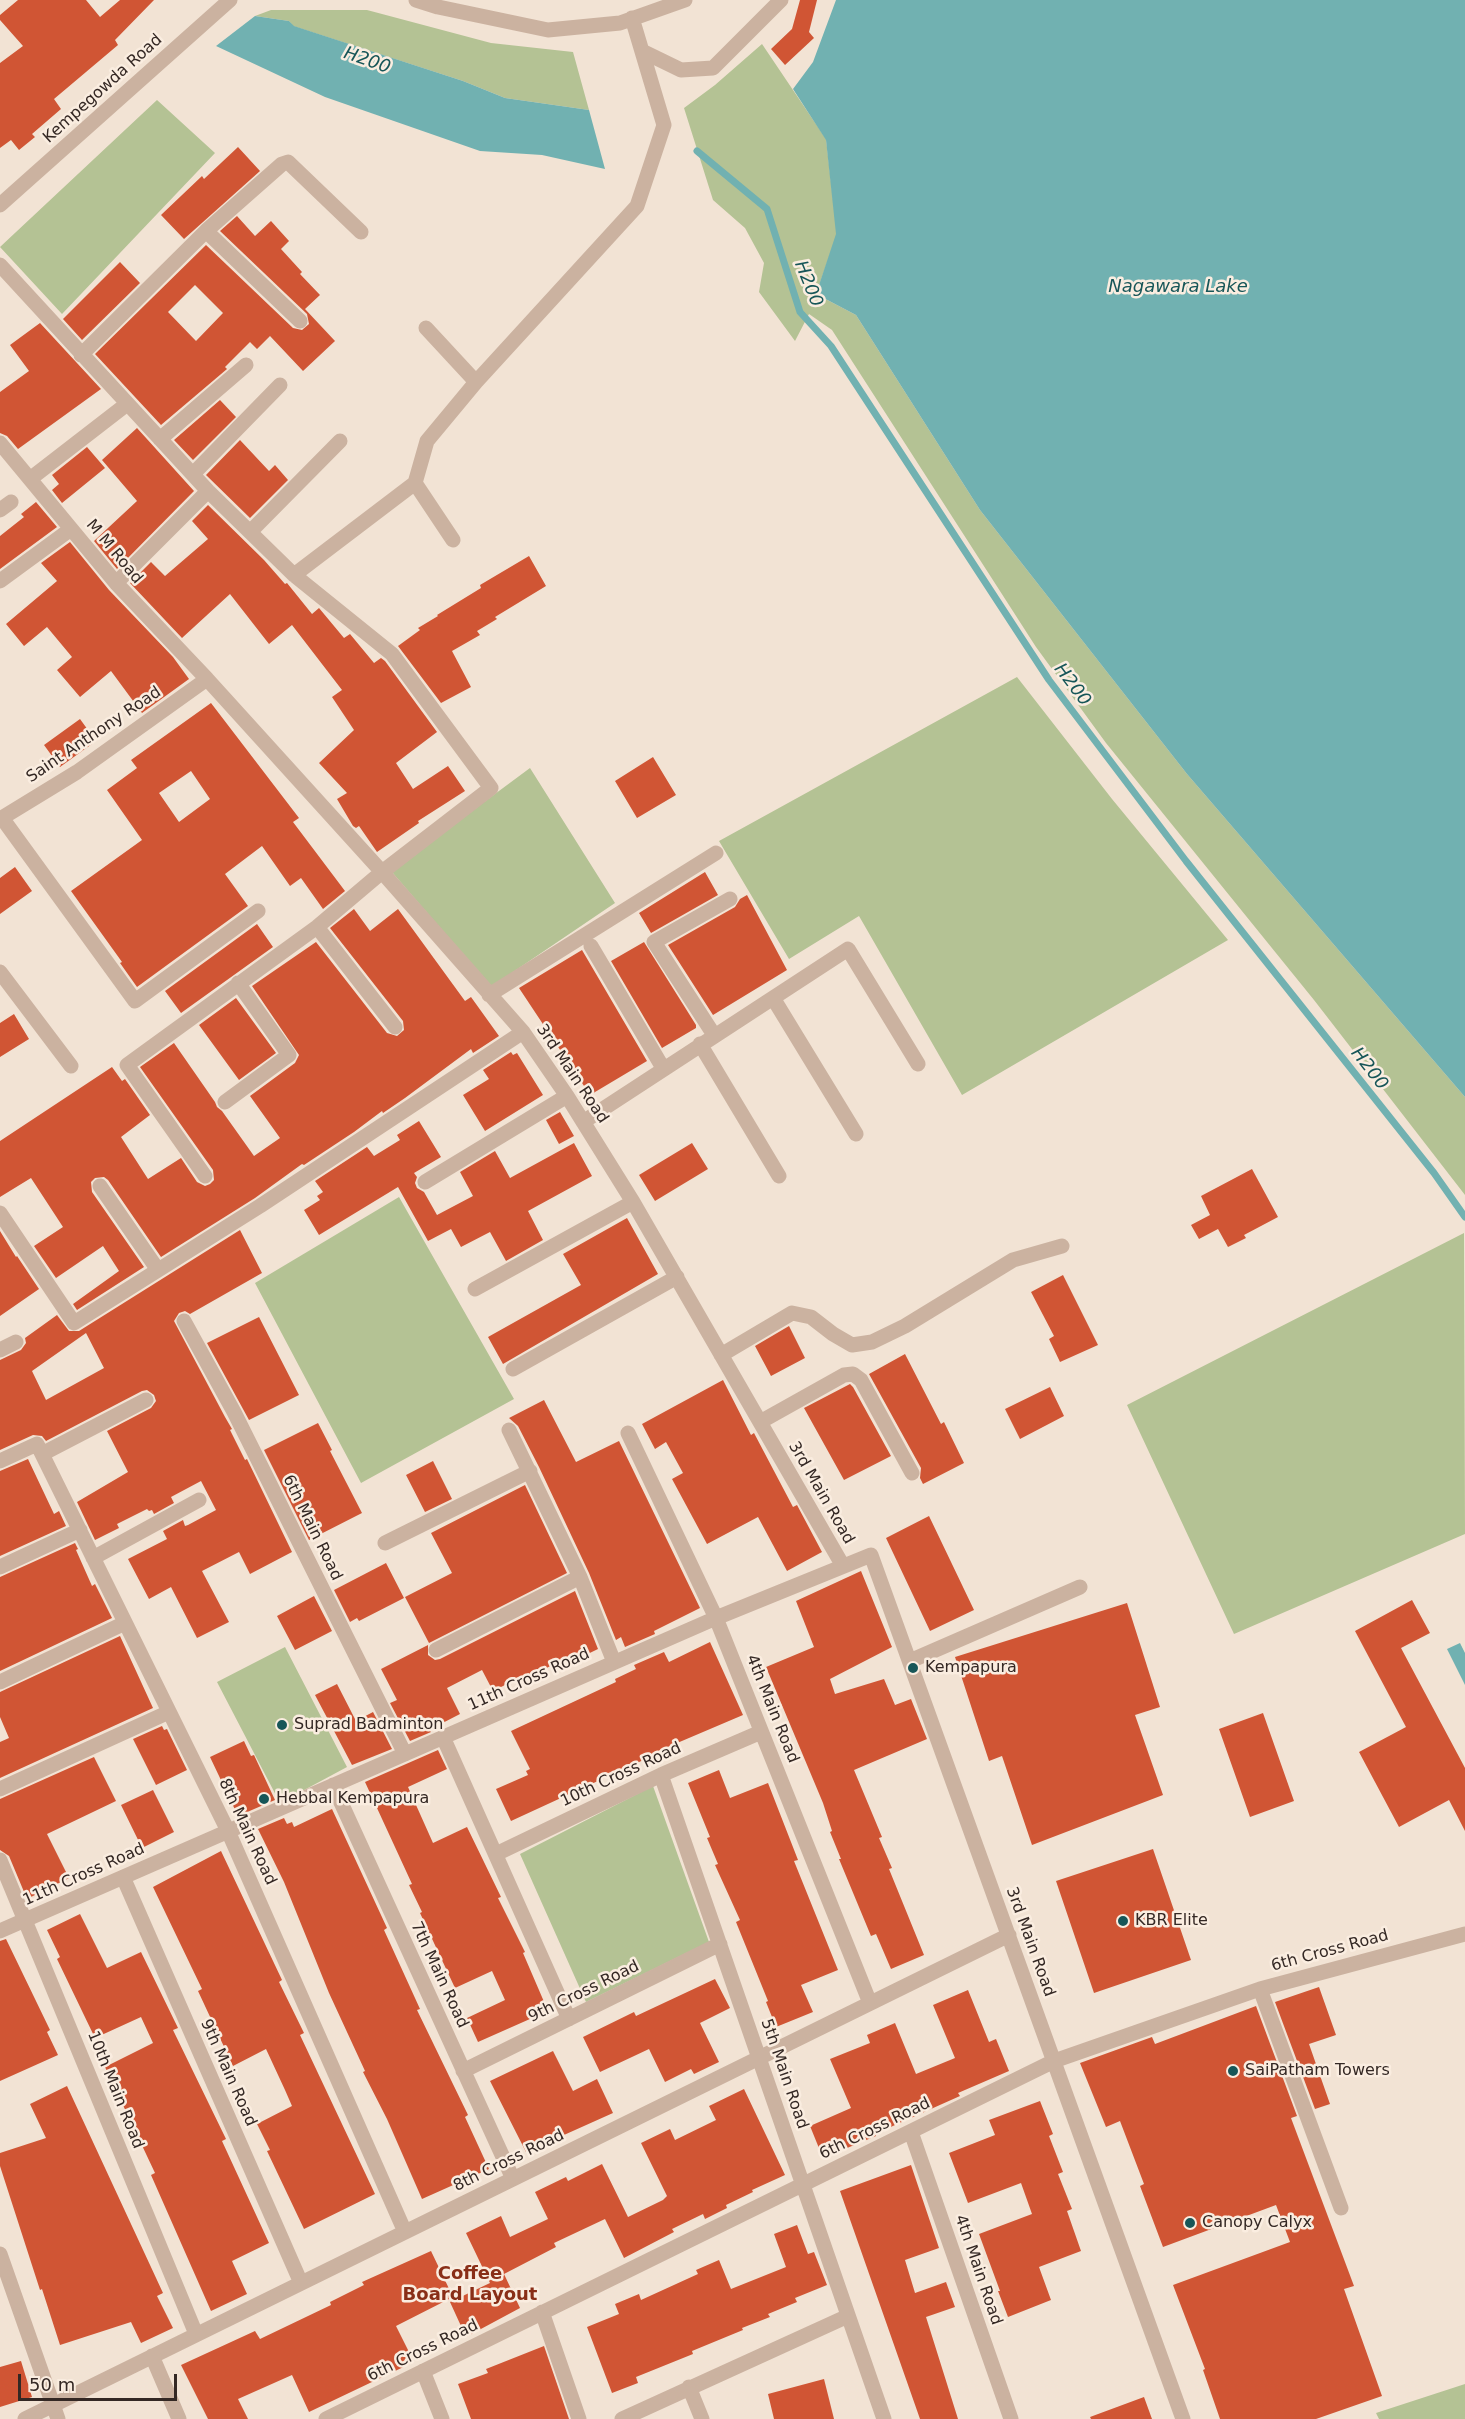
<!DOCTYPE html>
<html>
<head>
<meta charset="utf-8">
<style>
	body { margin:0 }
	#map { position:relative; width:1465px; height:2419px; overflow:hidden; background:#f2e3d4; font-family:"DejaVu Sans",sans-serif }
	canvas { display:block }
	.scale { position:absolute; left:18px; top:2374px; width:159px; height:27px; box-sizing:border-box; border:3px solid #342824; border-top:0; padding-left:8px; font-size:18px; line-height:21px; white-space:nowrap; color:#342824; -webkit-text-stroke:4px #faede0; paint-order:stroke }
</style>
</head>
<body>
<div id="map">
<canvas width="1465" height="2419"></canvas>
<div class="scale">50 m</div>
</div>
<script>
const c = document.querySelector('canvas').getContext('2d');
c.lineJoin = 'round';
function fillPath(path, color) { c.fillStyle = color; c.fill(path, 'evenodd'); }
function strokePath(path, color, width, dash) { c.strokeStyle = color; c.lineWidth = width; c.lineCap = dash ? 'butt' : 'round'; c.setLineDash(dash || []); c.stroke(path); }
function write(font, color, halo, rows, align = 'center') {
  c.font = font + ' "DejaVu Sans",sans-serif'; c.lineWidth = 5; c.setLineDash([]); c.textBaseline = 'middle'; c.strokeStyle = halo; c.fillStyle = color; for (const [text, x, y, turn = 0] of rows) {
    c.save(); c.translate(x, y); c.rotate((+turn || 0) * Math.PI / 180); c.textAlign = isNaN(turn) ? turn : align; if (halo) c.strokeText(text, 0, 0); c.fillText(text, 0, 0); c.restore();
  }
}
fillPath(new Path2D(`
	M271,10H367L491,43L573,52L589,110L505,98L463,81L293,26L289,21L255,16Z
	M762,44L826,139L837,234L816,294L856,315L980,510L1187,774L1465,1097V1195L1314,1000L1106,743L1036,647L832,330L809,314L795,341L759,292L764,263L745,228L713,200L684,108L715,85Z
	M157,100L215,153L62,314L0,247Z
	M1017,677L1112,799L1228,940L962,1095L859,916L789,959L719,841Z
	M530,768L615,903L491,987L391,871Z
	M399,1197L514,1399L361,1483L255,1283Z
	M1464,1233L1465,1534L1234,1634L1127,1405Z
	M285,1647L347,1767L280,1803L217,1682Z
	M653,1786L709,1942L586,2002L520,1854Z
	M1465,2384V2419H1379L1376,2413Z`), '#b4c294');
fillPath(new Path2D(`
	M836,0H1465V1097L1187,774L980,510L856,315L816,294L836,234L826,140L793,89L813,62Z
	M255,16L289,21L294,26L463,81L505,98L589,110L605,169L542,155L480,151L325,97L216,46Z
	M1460,1643L1465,1653V1685L1447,1649Z`), '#71b1b1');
strokePath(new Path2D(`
	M697,151L767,209L800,312L831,346L1049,680L1186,861L1434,1173L1465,1217`), '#71b1b1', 7);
fillPath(new Path2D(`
	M18,0H86L100,17L120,0H154L115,40L118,45L54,99L61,109L32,134L35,137L19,150L11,140L0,148V63L23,46L0,20V15Z
	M800,0H817L809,32L814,38L785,65L771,49L792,29Z
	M238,147L260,171L184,239L161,215L202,176L204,179Z
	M237,216L255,236L271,221L289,241L281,249L302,272L300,274L320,295L305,309L335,341L303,371L270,336L257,349L250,342L225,367L227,369L161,425L95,354L206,245L293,328L302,330L309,324L307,314L220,231ZM195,285L223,313L196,341L168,312Z
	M120,262L140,283L82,340L63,319Z
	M40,323L101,389L18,449L7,436L0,433V392L29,371L10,345Z
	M220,400L236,417L193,460L174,440Z
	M137,428L194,491L117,569L94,541L137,501L102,460Z
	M240,440L269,471L275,465L288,480L250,518L206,475Z
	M87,447L105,468L62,503L52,490L59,484L52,475Z
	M36,502L57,527L0,569V536L24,517L21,514Z
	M208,505L264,560L285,584L287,583L312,614L319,608L344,638L350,634L374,663L381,658L385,661L437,732L396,763L413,789L448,766L465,791L418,821L419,823L377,852L359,826L356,828L353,826L337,799L347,793L319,763L354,730L332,697L342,690L292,625L269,644L230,594L182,638L130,583L151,562L165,576L208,539L192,521Z
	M70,542L109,590L173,657L189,679L142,713L111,671L80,697L57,670L72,657L47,627L24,646L6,624L57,581L41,563Z
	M529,556L546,586L495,617L497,619L477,631L480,635L452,651L471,687L441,703L398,646L420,630L418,628L438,616L437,615L481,588L480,585Z
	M211,703L299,818L293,822L345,891L323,909L301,878L290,886L262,846L225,874L248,906L137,987L120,963L122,962L71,891L142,840L107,790L137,768L131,760ZM191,771L210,799L179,822L159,793Z
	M80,719L96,741L60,767L44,745Z
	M653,757L676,795L637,818L615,781Z
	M15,867L32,891L0,914V878Z
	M705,872L718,895L651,933L639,913Z
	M747,895L787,970L713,1015L668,945L735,907L740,899Z
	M354,909L370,931L398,909L465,1001L471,997L499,1036L473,1053L471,1049L405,1098L383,1113L382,1111L354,1132L304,1165L302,1164L255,1198L161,1257L108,1180L104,1177L95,1178L91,1182L92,1192L144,1267L77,1310L73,1304L119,1271L103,1246L56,1278L34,1246L63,1227L31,1178L0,1197V1141L112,1067L122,1081L125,1079L150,1115L121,1137L148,1179L181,1158L197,1182L205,1186L210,1184L214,1180L213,1170L140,1067L174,1043L215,1102L217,1107L222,1111L254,1156L280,1138L250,1096L295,1063L299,1055L252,986L316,942L387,1033L397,1036L404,1030L403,1021L330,928Z
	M257,924L273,947L181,1013L165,991Z
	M644,942L696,1025V1028L662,1048L611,961Z
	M582,950L647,1061L590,1095L519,988Z
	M236,998L276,1053L239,1080L199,1025Z
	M14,1014L29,1039L0,1057V1023Z
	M511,1052L513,1055L517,1053L543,1095L485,1131L463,1095L489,1079L483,1070Z
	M560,1112L574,1136L559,1144L546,1120Z
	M419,1121L441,1157L414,1173L417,1177L415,1183L417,1188L424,1192L437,1215L473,1196L460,1172L495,1151L510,1178L574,1143L592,1176L528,1211L543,1240L506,1261L490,1232L461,1247L451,1229L428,1241L398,1187L319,1235L304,1210L320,1200L317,1196L323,1192L315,1181L367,1147L374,1156L400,1140L397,1135Z
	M692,1143L708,1169L655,1201L639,1175Z
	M1252,1169L1278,1217L1244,1235L1246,1238L1228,1247L1218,1229L1199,1239L1191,1225L1210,1215L1201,1196Z
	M627,1218L658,1274L503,1364L488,1337L581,1285L563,1254Z
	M240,1230L262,1273L190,1314L185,1311L179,1313L174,1321L225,1417L232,1429L230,1430L245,1460L247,1459L292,1552L250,1574L239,1552L202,1571L229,1622L197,1638L171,1587L149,1599L128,1559L167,1539L163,1531L183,1520L185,1526L188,1525L216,1510L201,1481L171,1497L174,1503L154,1514L152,1510L149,1511L147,1509L117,1524L119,1528L95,1540L77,1502L128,1472L107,1431L151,1408L156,1401L154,1395L147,1390L142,1391L46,1441L42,1436L33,1435L0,1450V1360L21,1350L26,1343L25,1338L57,1315L69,1331H79ZM86,1333L104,1368L46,1400L32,1371Z
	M0,1231L16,1257L17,1256L39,1289L0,1316Z
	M1063,1275L1098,1345L1060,1362L1049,1339L1054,1336L1031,1292Z
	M259,1317L299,1395L249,1420L207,1343Z
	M789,1326L805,1358L771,1376L755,1346Z
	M905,1354L941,1424L944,1422L964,1463L923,1484L920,1478L921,1468L869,1374Z
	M723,1380L751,1435L754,1433L793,1507L797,1505L822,1552L787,1571L758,1517L707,1544L672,1479L683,1473L666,1442L655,1449L642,1424Z
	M850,1384L853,1387L891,1456L844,1480L804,1408Z
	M1050,1387L1064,1416L1020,1439L1005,1409Z
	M544,1400L576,1462L619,1441L700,1608L654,1631L655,1634L625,1647L621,1637L616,1640L589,1573L539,1467L518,1426L509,1418Z
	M318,1423L332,1450L330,1451L362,1513L309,1540L264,1450Z
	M28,1459L54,1514L59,1511L66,1526L0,1556V1471Z
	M433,1461L452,1499L425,1512L406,1475Z
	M525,1485L567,1573L429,1643L405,1597L452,1573L431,1533Z
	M929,1516L974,1610L930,1631L886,1538Z
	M75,1543L78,1549L76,1550L92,1586L95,1584L112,1618L0,1671V1577Z
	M386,1563L404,1598L359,1621L357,1618L350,1622L334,1590Z
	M861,1571L892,1647L830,1679L835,1694L884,1679L895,1705L911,1699L927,1739L854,1770L882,1837L879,1838L892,1868L889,1869L924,1955L891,1969L876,1934L871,1936L839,1859H841L830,1832L832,1831L823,1803L766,1667L814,1647L796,1601Z
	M575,1591L598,1649L565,1665L563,1660L530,1676L529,1673L493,1691L482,1670L447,1688L460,1714L429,1730L431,1732L410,1741L390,1703L397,1700L381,1669L428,1645V1655L435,1660L440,1659Z
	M314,1596L332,1631L295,1650L277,1616Z
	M1412,1600L1430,1633L1401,1648L1465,1768V1831L1449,1800L1399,1827L1359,1752L1406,1727L1355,1631Z
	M1127,1603L1160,1707L1135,1715L1163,1795L1032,1845L1002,1756L989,1761L955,1657Z
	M120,1636L153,1708L0,1778V1742L9,1738L0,1717V1692Z
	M710,1642L743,1715L649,1755L650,1757L511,1821L496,1789L528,1775L526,1771L530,1769L511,1731L616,1682L615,1679L636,1669L634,1665L664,1652L669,1662Z
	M337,1684L356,1721L373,1712L392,1749L352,1765L315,1695Z
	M1263,1713L1294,1801L1250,1817L1219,1729Z
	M162,1726L164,1730L167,1729L187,1770L156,1785L133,1739Z
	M244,1741L251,1756L254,1755L275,1800L238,1816L210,1757Z
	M438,1750L447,1769L408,1787L433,1843L467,1827L501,1897L498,1898L525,1952L523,1953L548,2011L478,2042L467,2018L505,2000L492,1971L455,1988L420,1913L422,1912L409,1885L412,1884L365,1782Z
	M94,1757L116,1801L47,1834L69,1878L27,1899L9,1856L0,1850V1799Z
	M719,1770L730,1798L768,1783L798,1860L794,1861L838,1970L801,1985L813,2012L776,2027L766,2002L768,2001L736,1922L740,1920L715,1865L718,1864L707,1838L710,1837L688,1783Z
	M153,1790L174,1832L142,1848L121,1805Z
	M332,1809L387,1928L384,1930L420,2009L417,2010L468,2115L465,2117L489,2169L422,2199L387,2119L363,2072L365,2071L329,1993L284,1882L258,1829L284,1818L287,1824L292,1822L294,1827Z
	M1153,1849L1191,1960L1094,1993L1056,1881Z
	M221,1851L282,1980L279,1982L304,2033L300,2035L375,2194L304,2229L267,2151L270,2150L257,2124L292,2106L285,2090L266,2049L233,2066L198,1991L202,1989L153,1887Z
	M80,1914L107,1968L141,1952L178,2028L173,2030L226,2139L222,2141L269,2243L232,2261L247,2294L211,2311L151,2175L155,2173L105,2067L153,2043L141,2017L95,2038L57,1959L60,1957L47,1930Z
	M6,1939L50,2030L47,2032L58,2055L0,2081V1941Z
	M715,1979L730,2008L700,2023L719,2062L694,2074L691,2069L665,2082L649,2049L600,2072L583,2037L634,2012L636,2016Z
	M1319,1987L1336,2035L1309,2044L1330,2104L1315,2109L1275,2002Z
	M968,1990L989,2042L996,2039L1009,2071L958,2093L960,2096L875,2134L876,2136L823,2158L810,2126L851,2108L830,2059L870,2043L867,2035L895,2023L916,2074L955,2058L933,2005Z
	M1256,2006L1297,2116L1291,2118L1354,2286L1344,2289L1382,2396L1316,2419H1220L1203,2370L1205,2369L1173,2285L1290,2242L1276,2205L1163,2247L1140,2186L1144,2184L1120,2121L1106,2127L1080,2063L1152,2037L1155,2044Z
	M553,2051L573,2091L597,2079L613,2113L526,2152L490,2081Z
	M67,2086L163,2293L157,2296L173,2328L141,2343L131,2322L60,2345L42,2289L40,2290L0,2166V2153L46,2138L30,2104Z
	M744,2089L785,2175L752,2190L753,2192L726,2205L727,2208L705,2219L703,2214L672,2229L674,2232L624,2258L605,2219L554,2243L556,2247L504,2274L520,2308L466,2337L450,2302L490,2283L466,2233L501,2216L510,2237L548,2219L535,2192L566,2177L568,2181L602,2164L628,2217L663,2200L667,2196L641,2143L670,2129L675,2140L716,2120L709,2106Z
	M1040,2101L1053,2134L1049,2136L1063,2172L1058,2174L1072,2209L1067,2211L1081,2251L1039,2267L1051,2300L1008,2317L998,2291H1000L979,2234L1032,2214L1021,2183L968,2203L949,2153L995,2135L989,2120Z
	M911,2165L939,2248L905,2260L915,2293L946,2282L955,2307L926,2317L958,2419H920L840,2191Z
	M797,2225L808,2254L814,2252L827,2285L795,2298L797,2302L768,2314L770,2317L742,2328L743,2330L692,2351L693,2354L636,2377L638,2383L612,2393L587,2327L619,2314L615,2304L639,2294L641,2300L698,2274L696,2270L719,2260L731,2289L786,2267L774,2234Z
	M431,2251L453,2297L396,2326L414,2362L309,2412L292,2375L238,2399L248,2419H208L181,2365L255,2331L260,2339L331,2305L330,2302L364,2285L362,2282Z
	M544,2346L569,2419H471L458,2384L488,2373L486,2369Z
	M21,2361L32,2397L0,2407V2367Z
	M824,2379L834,2419H774L768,2394Z
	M1144,2397L1152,2419H1091L1090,2417Z`), '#d05534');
strokePath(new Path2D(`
	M416,0L438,7L548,30L620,23L685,0
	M644,52L681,70L713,68L781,0
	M0,205L230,0
	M206,231L282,164L288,162L361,232
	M0,265L208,491L294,575L392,654L491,788L382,872L317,927L127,1065L205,1176
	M426,328L476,382
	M81,355L206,231L300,321
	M160,439L246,365
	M0,443L116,583L207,679L382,872L523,1032L567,1096L633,1202L843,1566
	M193,474L280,385
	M30,479L127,404
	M415,483L453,540
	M0,510L11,502
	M251,531L340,441
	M294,575L415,483L427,441L476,382L637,206L664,125L632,18
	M0,581L71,529
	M116,583L208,491
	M2,818L135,1001L258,911
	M0,819L77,772L207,679
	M317,927L395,1027
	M591,946L663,1068
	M0,972L71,1066
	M489,995L716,853
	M773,998L856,1134
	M714,1035L654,942L730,899
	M700,1044L779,1176
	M225,1102L289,1055L238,983
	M583,1122L848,949L918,1064
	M425,1182L567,1096
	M100,1186L158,1270
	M0,1213L74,1323L260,1206L523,1032
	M475,1289L633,1202
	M184,1321L234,1412L405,1754
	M0,1350L16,1342
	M721,1355L792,1313L811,1317L833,1334L852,1345L872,1342L905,1326L1013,1260L1062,1246
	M513,1369L677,1277
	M760,1422L844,1375L853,1374L861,1380L912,1473
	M509,1430L580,1577L614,1662
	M628,1433L716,1618L870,2003
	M42,1454L228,1831L405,2232
	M0,1461L37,1444L42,1454L146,1400
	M385,1543L530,1471
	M93,1558L199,1500
	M0,1567L80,1530
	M436,1650L580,1577
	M910,1661L1080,1587
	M0,1682L125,1623
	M443,1737L569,2019
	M661,1775L884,2419
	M333,1785L513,2179
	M0,1789L169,1712
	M496,1854L661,1775L761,1732
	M0,1860L196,2334
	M123,1877L301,2283
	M0,1931L716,1618L871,1555L1183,2419
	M1260,1989L1341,2208
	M463,2071L720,1944
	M911,2132L1011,2419
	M0,2254L58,2419
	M542,2312L579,2419
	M152,2356L179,2419
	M423,2371L442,2419
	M689,2387L702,2419
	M25,2419L1009,1935
	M326,2419L1054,2061L1260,1989L1465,1934
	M622,2419L848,2316`), '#cbb2a0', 15);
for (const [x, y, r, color] of [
	[913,1668,6,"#175658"],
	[282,1725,6,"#175658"],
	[264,1799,6,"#175658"],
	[1123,1921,6,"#175658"],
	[1233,2071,6,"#175658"],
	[1190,2223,6,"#175658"]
]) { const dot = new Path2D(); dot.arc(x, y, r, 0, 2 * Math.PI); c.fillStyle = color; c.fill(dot); strokePath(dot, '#faede0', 2); }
write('16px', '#342824', '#faede0', [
	["Kempegowda Road",103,89,-42],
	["M M Road",114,552,50],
	["Saint Anthony Road",94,735,-34],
	["3rd Main Road",572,1074,56],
	["3rd Main Road",821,1493,60],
	["6th Main Road",312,1528,64],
	["11th Cross Road",529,1680,-24],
	["4th Main Road",772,1709,68],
	["10th Cross Road",621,1775,-25],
	["8th Main Road",247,1832,65],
	["11th Cross Road",84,1875,-24],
	["3rd Main Road",1030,1942,70],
	["6th Cross Road",1330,1951,-15],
	["7th Main Road",439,1975,65],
	["9th Cross Road",584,1992,-26],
	["9th Main Road",228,2073,66],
	["5th Main Road",784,2074,71],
	["10th Main Road",115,2090,68],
	["6th Cross Road",875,2129,-26],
	["8th Cross Road",509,2161,-26],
	["4th Main Road",978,2270,71],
	["6th Cross Road",423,2351,-26]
]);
write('16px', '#342824', '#faede0', [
	["Kempapura",925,1668],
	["Suprad Badminton",294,1725],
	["Hebbal Kempapura",276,1799],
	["KBR Elite",1135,1921],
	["SaiPatham Towers",1245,2071],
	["Canopy Calyx",1202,2223]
], 'left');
write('italic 18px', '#175658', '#faede0', [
	["H200",367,61,19],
	["H200",808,284,68],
	["Nagawara Lake",1178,287],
	["H200",1072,685,53],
	["H200",1369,1069,52]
]);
write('bold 18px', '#892e17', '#faede0', [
	["Coffee",470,2274],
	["Board Layout",470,2295]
]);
</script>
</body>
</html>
